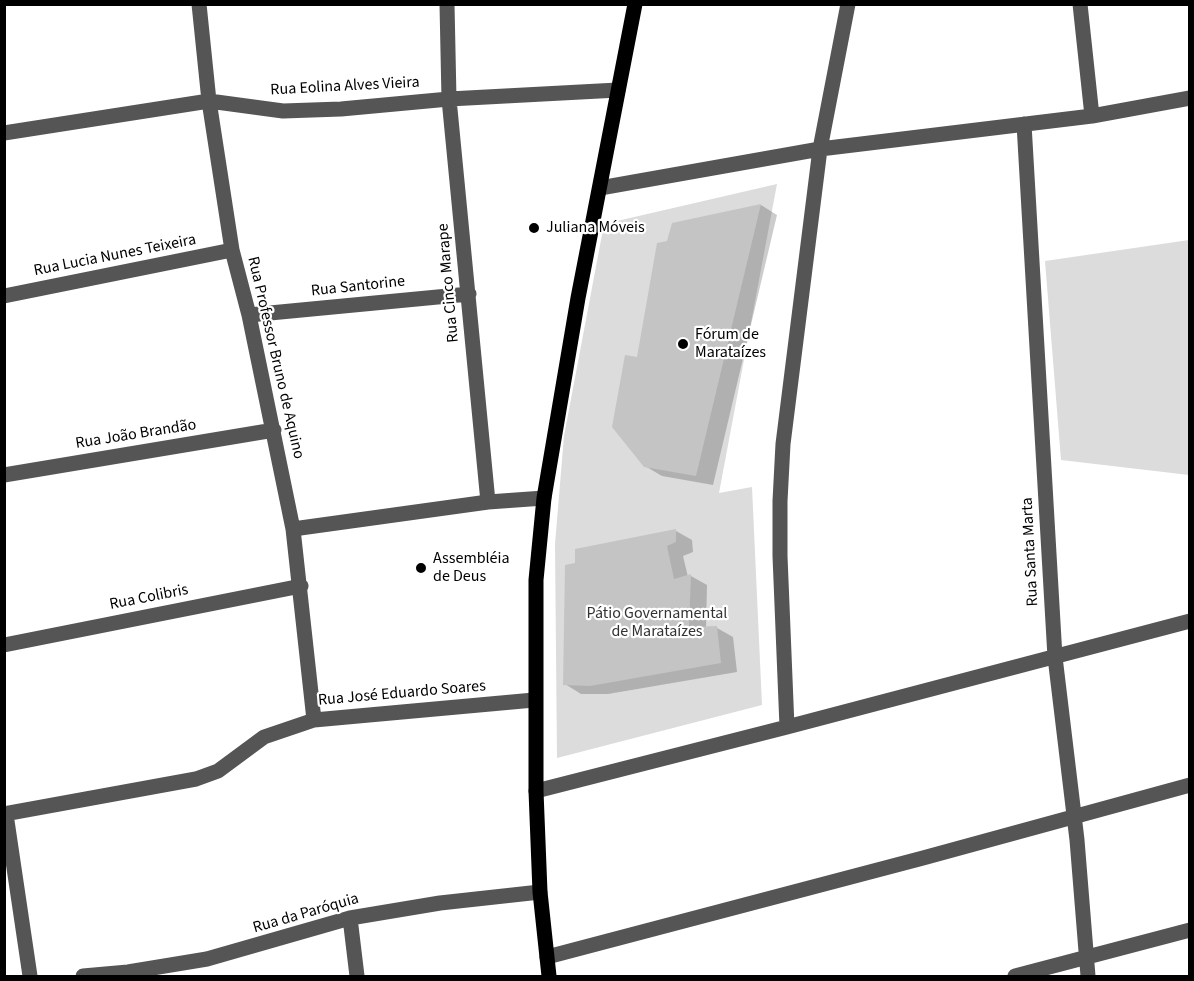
<!DOCTYPE html>
<html>
<head>
<meta charset="utf-8">
<style>
	body { margin:0 }
	#map { position:relative; width:1194px; height:981px; overflow:hidden; background:#fff; font-family:"Source Sans 3",sans-serif }
	canvas { display:block }
	.frame { position:absolute; inset:0; border:6px solid #000; pointer-events:none }
</style>
</head>
<body>
<div id="map">
<canvas width="1194" height="981"></canvas>
<div class="frame"></div>
</div>
<script>
const c = document.querySelector('canvas').getContext('2d');
c.lineJoin = 'round';
function fillPath(path, color) { c.fillStyle = color; c.fill(path, 'evenodd'); }
function strokePath(path, color, width, dash) { c.strokeStyle = color; c.lineWidth = width; c.lineCap = dash ? 'butt' : 'round'; c.setLineDash(dash || []); c.stroke(path); }
function write(font, color, halo, rows, align = 'center') {
  c.font = font + ' "Source Sans 3",sans-serif'; c.lineWidth = 4.5; c.setLineDash([]); c.textBaseline = 'middle'; c.strokeStyle = halo; c.fillStyle = color; for (const [text, x, y, turn = 0] of rows) {
    c.save(); c.translate(x, y); c.rotate((+turn || 0) * Math.PI / 180); c.textAlign = isNaN(turn) ? turn : align; if (halo) c.strokeText(text, 0, 0); c.fillText(text, 0, 0); c.restore();
  }
}
fillPath(new Path2D(`
	M777,184L719,493L752,487L762,705L557,758L555,544L564,436L604,224Z
	M1189,240V475L1061,460L1045,261Z`), '#dcdcdc');
fillPath(new Path2D(`
	M761,205L777,215L713,485L662,476L645,466L638,359Z
	M676,531L692,540L693,552L683,556L688,577L691,576L707,585L706,628H717L733,637L737,672L608,694H581L565,684Z`), '#0003');
fillPath(new Path2D(`
	M761,204L696,476L644,467L612,427L625,355L637,357L657,243L667,241L672,223Z
	M676,529V542L667,546L674,579L691,574L689,627L717,626L721,663L590,686L563,685L565,565L575,563V549Z`), '#c4c4c4');
strokePath(new Path2D(`
	M199,4L209,101L232,250L249,315L293,529L314,720
	M447,4L449,99L488,502L544,498
	M1080,4L1092,116
	M1024,124L1055,657L1077,840L1088,976
	M4,133L209,101L283,111L341,109L449,99L618,90
	M600,188L820,149L1092,116L1190,98
	M4,296L232,250
	M249,315L469,294
	M4,475L274,430
	M293,529L488,502
	M4,645L301,586
	M787,727L780,556V501L783,444L820,149L848,4
	M536,791L787,727L1190,621
	M4,814L196,779L218,771L264,737L314,720L534,700
	M6,814L30,976
	M350,918L357,976
	M547,957L923,858L1190,785
	M83,976L128,972L207,959L350,918L440,903L540,892
	M1015,976L1190,930`), '#555', 15);
strokePath(new Path2D(`
	M549,976L540,892L536,791V580L544,498L578,298L635,4`), '#000', 15);
for (const [x, y, r, color] of [
	[534,228,6,"#000"],
	[683,344,6,"#000"],
	[421,568,6,"#000"]
]) { const dot = new Path2D(); dot.arc(x, y, r, 0, 2 * Math.PI); c.fillStyle = color; c.fill(dot); strokePath(dot, '#fff', 2); }
write('16px', '#000', '#fff', [
	["Rua Eolina Alves Vieira",345,87,-3],
	["Rua Lucia Nunes Teixeira",115,256,-11],
	["Rua Cinco Marape",449,283,-95],
	["Rua Santorine",358,287,-6],
	["Rua Professor Bruno de Aquino",275,358,77],
	["Rua João Brandão",136,435,-9],
	["Rua Santa Marta",1031,552,-93],
	["Rua Colibris",149,598,-11],
	["Rua José Eduardo Soares",402,694,-5],
	["Rua da Paróquia",306,914,-16]
]);
write('16px', '#000', '#fff', [
	["Juliana Móveis",546,228],
	["Fórum de",695,335],
	["Marataízes",695,353],
	["Assembléia",433,559],
	["de Deus",433,577]
], 'left');
write('16px', '#333', '#fff', [
	["Pátio Governamental",657,614],
	["de Marataízes",657,632]
]);
</script>
</body>
</html>
